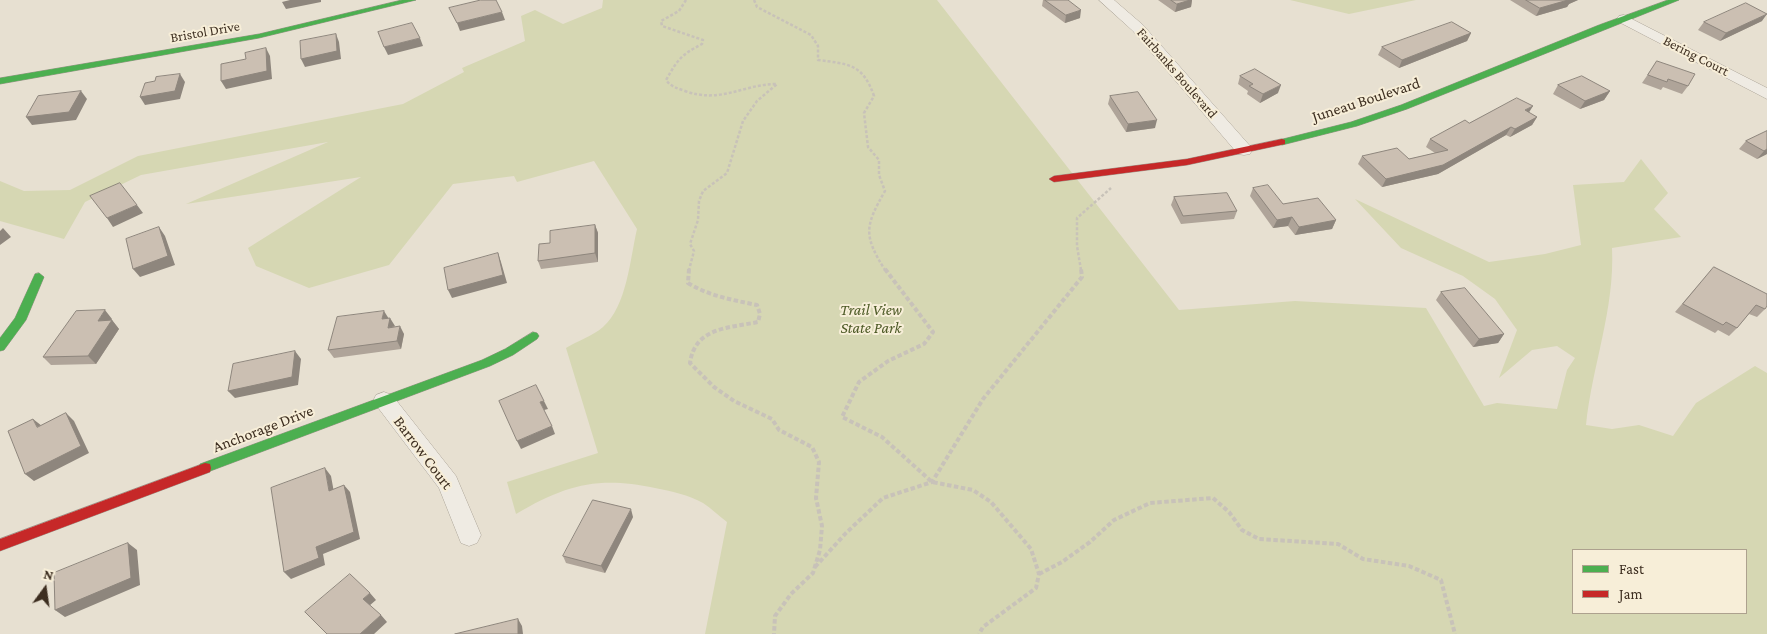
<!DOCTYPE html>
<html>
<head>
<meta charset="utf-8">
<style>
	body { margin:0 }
	#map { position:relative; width:1767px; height:634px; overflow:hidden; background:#e7e0d1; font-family:"Crimson Pro",serif }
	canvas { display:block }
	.legend { position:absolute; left:1572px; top:549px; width:175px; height:65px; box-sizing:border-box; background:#f7eed8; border:1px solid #ada18e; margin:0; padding:6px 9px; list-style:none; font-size:15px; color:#3d2e20 }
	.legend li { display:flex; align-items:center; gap:10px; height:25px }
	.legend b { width:25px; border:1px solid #ada18e }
	.north { position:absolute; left:20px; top:564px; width:50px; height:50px; -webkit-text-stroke:4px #f7eed8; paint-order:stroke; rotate:14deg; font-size:14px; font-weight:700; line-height:20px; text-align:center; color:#3d2e20 }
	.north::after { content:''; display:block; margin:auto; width:18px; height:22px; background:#3d2e20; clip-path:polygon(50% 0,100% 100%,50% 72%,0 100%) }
</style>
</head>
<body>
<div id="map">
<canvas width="1767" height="634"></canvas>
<ul class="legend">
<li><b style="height:6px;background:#4caf50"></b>Fast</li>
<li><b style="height:6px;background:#c62828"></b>Jam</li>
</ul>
<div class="north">N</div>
</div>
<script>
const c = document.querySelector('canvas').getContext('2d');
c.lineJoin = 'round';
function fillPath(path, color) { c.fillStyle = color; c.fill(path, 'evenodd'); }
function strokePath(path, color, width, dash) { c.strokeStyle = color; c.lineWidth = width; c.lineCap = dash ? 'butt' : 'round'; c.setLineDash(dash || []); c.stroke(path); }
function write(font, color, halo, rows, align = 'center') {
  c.font = font + ' "Crimson Pro",serif'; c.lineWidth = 4; c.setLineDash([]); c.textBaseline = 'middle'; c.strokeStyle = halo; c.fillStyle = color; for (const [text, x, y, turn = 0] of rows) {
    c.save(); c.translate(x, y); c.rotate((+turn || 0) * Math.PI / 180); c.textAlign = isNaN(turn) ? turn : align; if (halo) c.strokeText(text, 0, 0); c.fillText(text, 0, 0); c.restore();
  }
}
fillPath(new Path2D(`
	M603,0H937L1179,310L1295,301L1426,308L1484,406L1497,403L1557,409L1567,370L1575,358L1557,346L1532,350L1499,378L1517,330L1495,299L1463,276L1401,248L1355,199L1489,262L1545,254L1581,245L1573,185L1624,182L1641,159L1668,193L1654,209L1681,237L1612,248C1615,309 1592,366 1586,425L1612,429L1639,425L1673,436L1696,403L1755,366L1767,373V634H705L727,522C719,516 711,508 703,503C689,495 671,491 655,488C597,476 566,485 516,514L507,482L598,453L566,348C577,341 593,336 603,327C627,306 630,259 637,229L594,161L517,182L514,176L453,184L389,265L309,288L256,266L248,248L361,177L186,204L328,142L141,175L85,202L64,239L0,221V181L24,191L70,190L138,156L403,104L464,72L462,68L525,41L521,16L535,10L563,24L602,8ZM1573,550H1746V613H1573Z
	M1290,0H1416L1349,14Z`), '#d6d7b3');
const street = new Path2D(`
	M1099,0H1114L1143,25L1250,146L1252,150L1250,154L1244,155L1238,154L1133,31Z
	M1624,15L1767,88V99L1619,22L1617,19L1619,16Z
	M384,392L392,395L456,476L481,535L477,543L469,546L461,543L439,488L373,401L376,395Z`);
const fast = new Path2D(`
	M402,0H416L259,38L0,84V78L259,34Z
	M1668,0H1679L1407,109L1357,126L1282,145L1277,142L1279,140L1351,122L1401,105L1599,25Z
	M39,273L44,277L26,320L4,350L0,351V338L15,318L35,274Z
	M533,332L537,333L539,336L537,339L513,355L490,366L205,473L200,472L199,468L200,464L482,360L505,349Z`);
const jam = new Path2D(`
	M1282,139L1285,140V144L1187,165L1054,182L1049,179L1054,176L1187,159Z
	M205,463L210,464L211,468L210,472L0,551V539Z`);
strokePath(street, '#ada599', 1);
strokePath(fast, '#9c958a', 1);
strokePath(jam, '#9c958a', 1);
strokePath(new Path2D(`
	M686,0L679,11L661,21L662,26L703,40L702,44C681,55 678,59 666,80C671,87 677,88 685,91C721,104 743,84 777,84L757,101L743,121L727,173L703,191L699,201L698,220L690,244L694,251L689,270
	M754,0L757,7L811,35L818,46V60C849,64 863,64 874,96L864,113L868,147L879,160V175L885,191C865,226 863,235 885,270
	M1081,270L1077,246V218L1111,188`), '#c8c2b9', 2.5, [3, 2]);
strokePath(new Path2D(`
	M689,269L688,283C709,296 733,300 757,305L760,314L758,322C729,328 695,327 690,363L714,387L734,401L772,419L779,430L812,447L819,462L816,498L822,526L820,550L813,573L791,594L775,616L774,634
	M885,269L933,332L924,344L888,361L859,382L842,417L882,437L932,482L973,490L991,502L1031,549L1039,574L1036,588L983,627L979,634
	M815,567L846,533L883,498L932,482L983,399L1082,277L1081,269
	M1039,574L1062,562L1090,542L1114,520L1150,503L1213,498L1229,512L1242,530L1259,539L1338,544L1363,559L1409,566L1441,580L1455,634`), '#c8c2b9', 4, [4.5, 2.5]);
fillPath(street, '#efebe3');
fillPath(fast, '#4caf50');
fillPath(jam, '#c62828');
fillPath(new Path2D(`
	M1043,0H1068L1080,18L1065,23L1042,6Z
	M1158,0H1192L1191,7L1175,12Z
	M1510,0H1578L1569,4L1567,7L1536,16Z
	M1762,21L1720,41L1698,30L1704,22Z
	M1471,33L1467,41L1399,68L1378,55L1382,47Z
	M1657,61L1688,86L1682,94L1663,87L1661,90L1642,83Z
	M1240,76L1278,93L1260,103L1247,94L1248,91L1238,84Z
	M1558,85L1610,91L1604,100L1580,109L1553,94Z
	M1110,96L1155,128L1126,132L1108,104Z
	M1529,113L1537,117L1532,125L1510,137L1506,135L1438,174L1382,187L1358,164L1362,156L1409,159L1435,153L1426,147L1430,139L1469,123Z
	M1767,131V154L1757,159L1739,149L1746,141Z
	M1253,188L1283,204L1336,220L1332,229L1295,235L1288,226L1273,228L1250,196Z
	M1174,197L1237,211L1234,219L1181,224L1171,205Z
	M595,225L598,233V262L541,269L538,261L550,243Z
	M1714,267L1765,309L1757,317L1749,314L1737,328L1729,336L1718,330L1715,333L1675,312Z
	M1441,292L1504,334L1498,343L1473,347L1436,300Z
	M388,318L395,327L404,334L401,349L334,358L328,350Z
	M112,319L111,320H112L119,329L96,364L51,365L43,357Z
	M633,517L605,573L566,563L563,556Z`), '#afa499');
fillPath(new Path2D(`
	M290,0H321V2L286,9L282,2Z
	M1190,0H1192L1191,7L1175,12L1177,4Z
	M1567,0H1578L1569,4L1567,7L1536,16L1540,8Z
	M1081,10L1080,18L1065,23L1066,15Z
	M502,12L505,20L460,31L457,23Z
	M1767,14L1762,21L1720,41L1726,33Z
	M1471,33L1467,41L1399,68L1402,60Z
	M336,34L339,42L341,59L305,67L301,59Z
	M420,38L423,46L388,55L384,47Z
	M266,48L270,56L272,79L226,89L221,81Z
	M180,74L185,82L180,99L145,105L140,97Z
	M1281,85L1278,93L1260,103L1263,94Z
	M81,91L87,99L76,120L32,125L26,117Z
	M1610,91L1604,100L1580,109L1585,101Z
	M1533,106L1528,114L1525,110Z
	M1537,117L1532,125L1510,137L1515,129Z
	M1157,120L1155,128L1126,132L1128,124Z
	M1511,127L1506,135L1438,174L1382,187L1386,179Z
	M1767,149V154L1757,159L1764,151Z
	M137,205L143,213L113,227L107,218Z
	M1292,217L1288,226L1273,228L1277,220Z
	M1336,220L1332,229L1295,235L1299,227Z
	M595,225L598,233V262L595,253Z
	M159,227L165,236L175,265L140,277L133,269Z
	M3,228L11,237L0,245V231Z
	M498,253L501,262L507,283L452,298L448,290Z
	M105,310L112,319L105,329L98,321Z
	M384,311L389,319H382Z
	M390,318L395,326L388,328Z
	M112,320L119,329L96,364L88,356Z
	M400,326L404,334L401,349L397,341Z
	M1504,334L1498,343L1473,347L1479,339Z
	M295,351L301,359L298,385L235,398L228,391Z
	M544,401L548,409L544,410L540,402Z
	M66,413L74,421L89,453L34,481L25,474Z
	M33,419L42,426L37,427Z
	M552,426L555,434L521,449L517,441Z
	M325,468L331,476L335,498L329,491Z
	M344,485L350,492L360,539L323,554L325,565L291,579L284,572L316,547Z
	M631,509L633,517L605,573L601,566Z
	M128,543L137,550L140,585L65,617L55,610Z
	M370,593L376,600L369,606L363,599Z
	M381,615L387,622L374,634H360Z
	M518,619L522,626L523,634H518Z`), '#8e867d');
const building = new Path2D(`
	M481,0H496L502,12L457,23L449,8Z
	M1045,0H1068L1081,10L1066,15Z
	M1171,0H1190L1177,4Z
	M1526,0H1568L1540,8Z
	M1746,3L1767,14L1726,33L1704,22Z
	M1452,22L1471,33L1402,60L1382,47Z
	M412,23L420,38L384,47L378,32Z
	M336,34L337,51L301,59L300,41Z
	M266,48L267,71L221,81V64L246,59L245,53Z
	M1657,61L1695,74L1688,86L1668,79L1667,82L1648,75Z
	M1255,69L1281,85L1263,94L1249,86L1253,84L1240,76Z
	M180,74L175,91L140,97L145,83L155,81L156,77Z
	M1582,76L1610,91L1585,101L1558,85Z
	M81,91L69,112L26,117L38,96Z
	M1138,92L1157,120L1128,124L1110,96Z
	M1517,98L1533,106L1525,110L1537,117L1515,129L1511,127L1443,165L1386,179L1362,156L1397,148L1409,159L1448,150L1430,139L1465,120L1469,123Z
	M1767,131V149L1764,151L1746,141Z
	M120,183L137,205L107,218L90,196Z
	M1268,185L1283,204L1318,198L1336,220L1299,227L1292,217L1277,220L1253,188Z
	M1227,193L1237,211L1183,216L1174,197Z
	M595,225V253L538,261L539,244L550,243V231Z
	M159,227L168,256L133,269L126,239Z
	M498,253L503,275L448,290L444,268Z
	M1714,267L1767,294V306L1765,309L1756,305L1737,328L1726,322L1723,325L1683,304Z
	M1465,288L1504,334L1479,339L1441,292Z
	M105,310L98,321L112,320L88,356L43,357L76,311Z
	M384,311L382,319L390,318L388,328L400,326L397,341L328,350L337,317Z
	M295,351L292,377L228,391L233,364Z
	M536,385L544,401L540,402L552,426L517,441L499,401Z
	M66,413L81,446L25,474L8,431L33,419L37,427Z
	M325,468L329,491L344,485L354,532L316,547L319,558L284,572L271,488Z
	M593,500L631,509L601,566L563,556Z
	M128,543L131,578L55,610L54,573Z
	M350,574L370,593L363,599L381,615L360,634H327L305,612Z
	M518,619V634H455Z`);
fillPath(building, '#cbbfb2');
strokePath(building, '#8e867d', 1);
write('14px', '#3d2e20', '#f7eed8', [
	["Bristol Drive",205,32,-10],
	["Bering Court",1696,56,27],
	["Fairbanks Boulevard",1177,73,49]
]);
write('16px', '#3d2e20', '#f7eed8', [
	["Juneau Boulevard",1366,100,-18],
	["Anchorage Drive",263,429,-21],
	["Barrow Court",423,453,53]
]);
write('italic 16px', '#4d5a26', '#f7eed8', [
	["Trail View",871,310],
	["State Park",871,328]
]);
</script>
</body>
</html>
